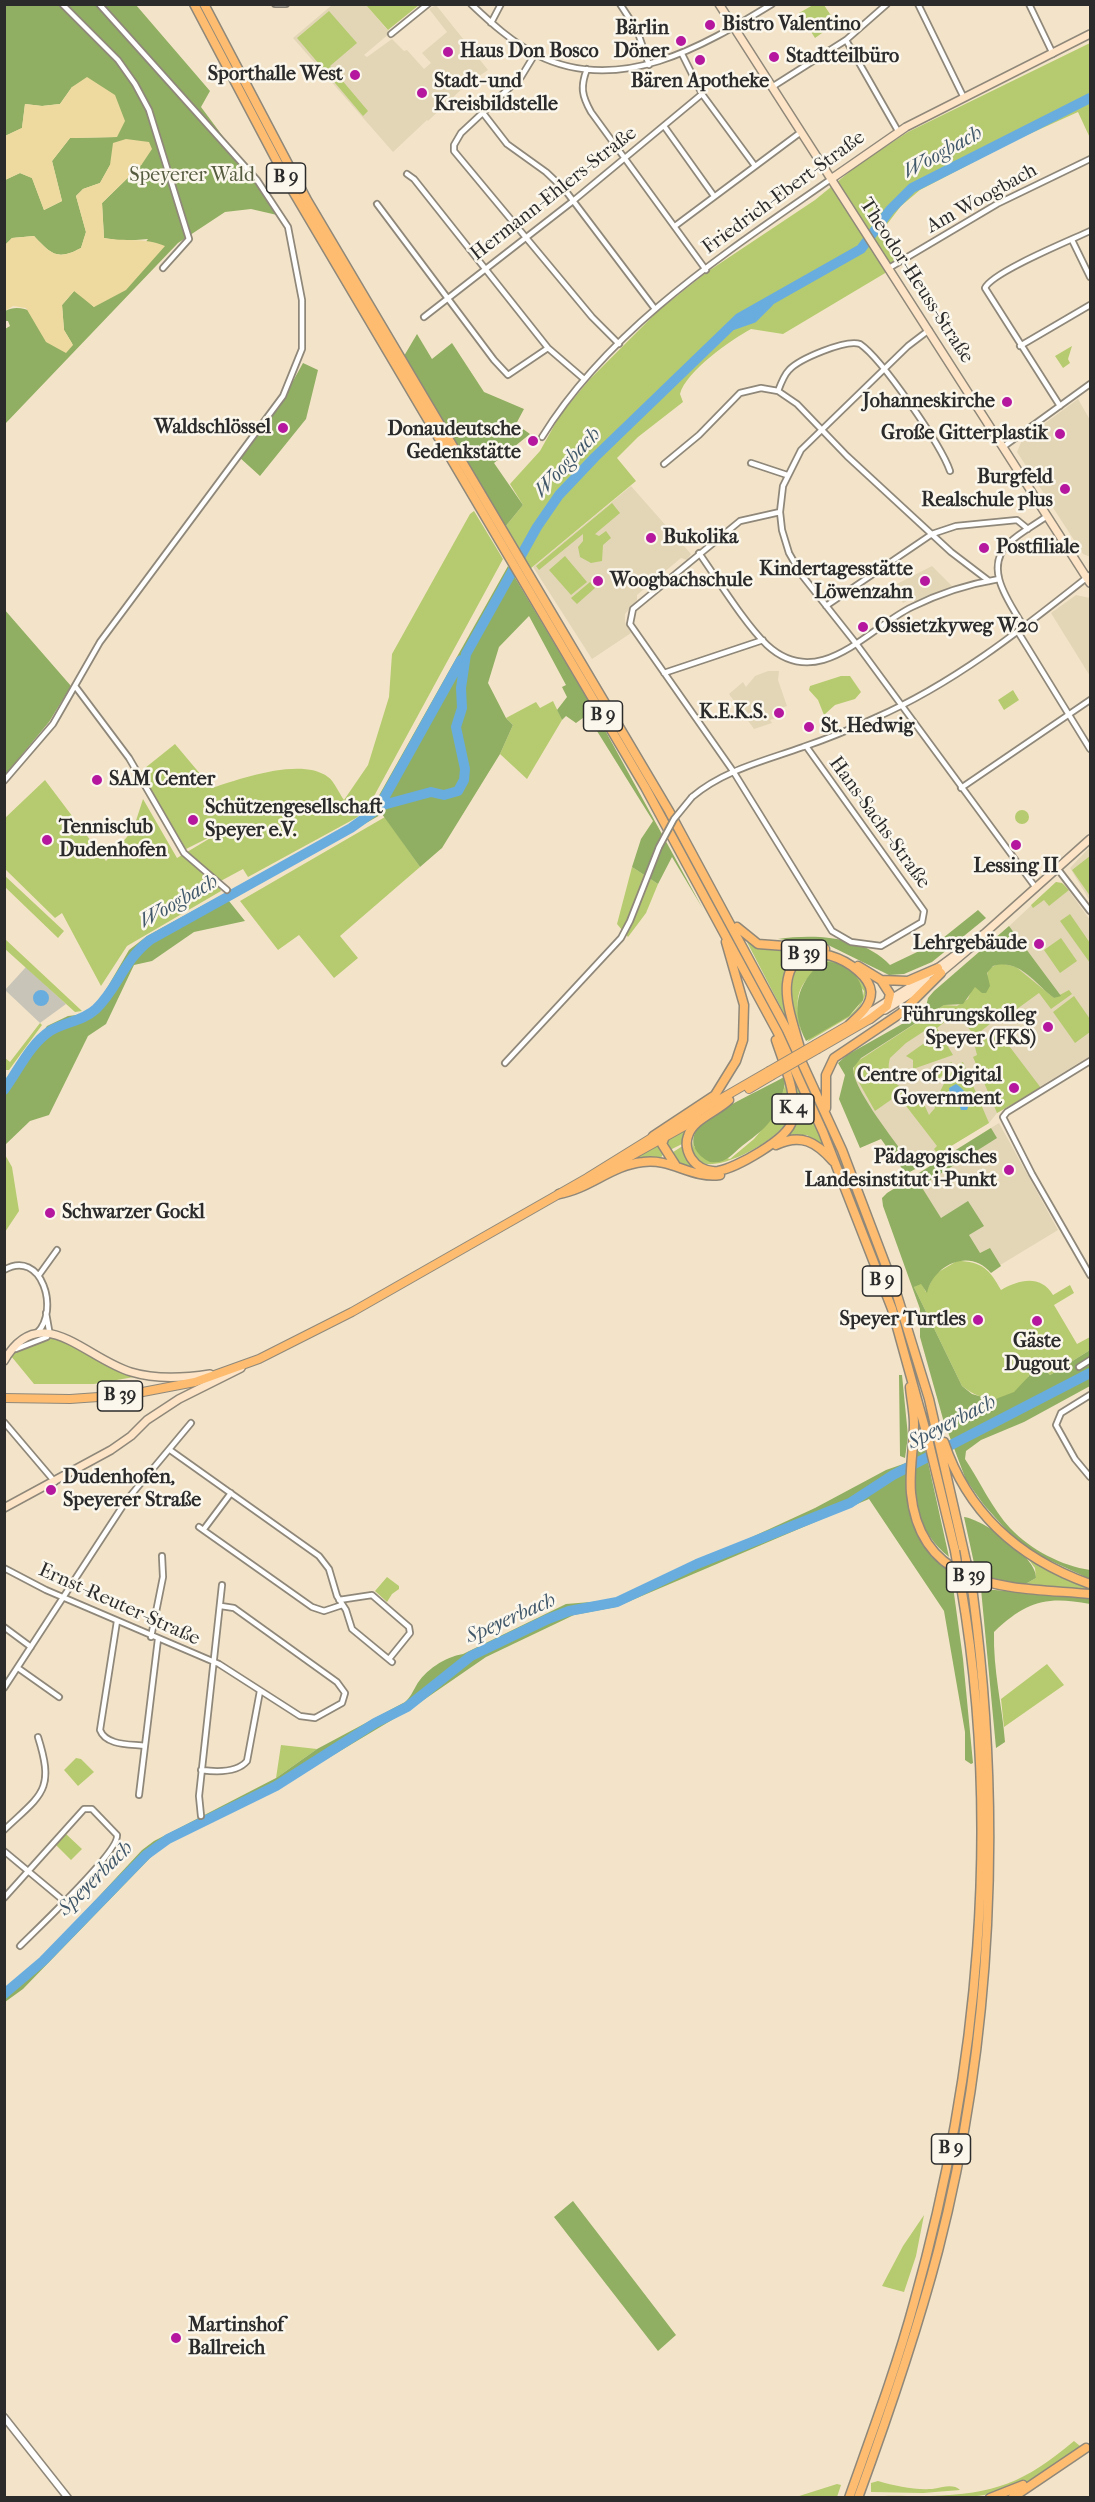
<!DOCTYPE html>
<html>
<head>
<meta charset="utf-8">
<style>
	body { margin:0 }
	#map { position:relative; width:1095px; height:2502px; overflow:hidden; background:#f3e4c9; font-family:"IM FELL French Canon",serif }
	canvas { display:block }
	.frame { position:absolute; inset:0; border:6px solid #2b2b2b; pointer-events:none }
</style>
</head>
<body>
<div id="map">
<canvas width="1095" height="2502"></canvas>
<div class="frame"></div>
</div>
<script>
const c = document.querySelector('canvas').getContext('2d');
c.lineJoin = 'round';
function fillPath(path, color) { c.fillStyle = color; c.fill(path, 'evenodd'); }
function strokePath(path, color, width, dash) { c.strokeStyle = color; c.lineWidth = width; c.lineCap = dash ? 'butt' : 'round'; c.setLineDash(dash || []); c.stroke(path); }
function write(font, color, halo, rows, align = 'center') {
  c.font = font + ' "IM FELL French Canon",serif'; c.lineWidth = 5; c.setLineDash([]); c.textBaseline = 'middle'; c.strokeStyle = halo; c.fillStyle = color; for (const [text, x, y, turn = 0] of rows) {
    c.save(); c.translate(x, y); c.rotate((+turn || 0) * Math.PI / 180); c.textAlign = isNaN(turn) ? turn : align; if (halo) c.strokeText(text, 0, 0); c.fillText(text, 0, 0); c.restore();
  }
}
fillPath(new Path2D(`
	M332,5H366L390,33L364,55L367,57L392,39L404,51L407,50L424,69L431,63L422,53L447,32L429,9L436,5L488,70L466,85L428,121L427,120L393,152L293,38Z
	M1078,399L1090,420V556H1088L1083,554L1017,452L1022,440Z
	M631,486L691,554L687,560L681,558L637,595V600L625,614V622L631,633L592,659L533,567Z
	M932,566L952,586L915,603L912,598L903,603L893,586Z
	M1076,595L1090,598V676L1051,613Z
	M768,671H779L778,680L787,706L773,711L776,718L770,720L772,723L754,729L729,694L743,682L746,687L755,676Z
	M1090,847V901L1070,868Z
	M1056,882L1064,884L1090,920V1056L997,1113L989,1123L909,1171L842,1065L943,1003L1004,931Z
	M999,1123L1058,1230L992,1270L899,1185Z`), '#e2d6b7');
fillPath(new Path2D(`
	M26,967L66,1004L40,1023L5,990Z`), '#c8c4b8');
fillPath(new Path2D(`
	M366,5H419L388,30Z
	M813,5H824L836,23L815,38L799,13Z
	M329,11L357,43L330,66L368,111L363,116L297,38Z
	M1090,43V138L1078,112L1016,140L920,190L901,206L878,236C888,245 900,250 907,260L783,334L751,329C731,340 686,371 680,394L683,402L638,437L617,458L636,481L530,569L505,527L523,505L510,484L540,451L560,415L590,379L658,311L707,272L815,200L859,164L908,132Z
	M1072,346L1068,359L1070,363L1063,368L1055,356Z
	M612,503L620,513L595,534L599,536L606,531L611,538L603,545L602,561L591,563L580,557L578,547L583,541V534L539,570L536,566Z
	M474,511L503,559L367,809L356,818L248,877L243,869L217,883L221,891L127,946L101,986L62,913L55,918L5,869V818L45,780L106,861L133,830L143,799L177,858L222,831L186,849L140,772L175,744L212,788C240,779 301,757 328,777C334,781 339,793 344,800L368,765L389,697L392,654L470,514Z
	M565,556L587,582L571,595L549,570Z
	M590,582L595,588L577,604L571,598Z
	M841,676H850L861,692L855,699L835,705L824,715L818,700L809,690L810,686Z
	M1013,690L1019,700L1004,710L998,700Z
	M553,701L562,720L527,779L500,754L513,725L506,718L536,702L540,708Z
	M1015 817a7 7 0 1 1 14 0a7 7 0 1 1-14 0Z
	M385,817L420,867L340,936L358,958L334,978L299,935L278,950L240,901Z
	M1090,856V896L1072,870Z
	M632,867L658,884L646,913L628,937L617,924Z
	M4,875L64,931L58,938L5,887Z
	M1056,882L1062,883L1069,890L1049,906L1044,900L1033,908L1031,905Z
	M1070,914L1090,943V963L1060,921Z
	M1061,938L1077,961L1060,973L1044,950Z
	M5,939L82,1011L75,1012L5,949Z
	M747,942L765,949L806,950C775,963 786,999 790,1025Z
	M813,955C837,962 856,967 867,990C863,1002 860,1009 849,1017L807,1042C821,1021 860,1024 864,991L846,969L826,961C796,985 793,996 802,1034C796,1016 779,981 797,965C801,961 808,958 813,955Z
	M1000,963L1016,967L1054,998L1069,990L1072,994L1051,1009L1039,993L999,1022L996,1019L975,1036L956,1013L937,1028L953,1055L913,1069V1060L906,1056L930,1039L929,1028L906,1043L890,1058C886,1072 891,1084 905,1088L898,1099L895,1097L875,1111L853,1072L855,1063L944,1005L957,1006L968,999L972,989L987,978L988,969Z
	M1074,996L1090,1019V1032L1075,1043L1053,1012Z
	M40,1023L42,1025L9,1070H5V1058L10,1062Z
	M997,1030L1041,1088L997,1113L973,1057L977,1055L975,1047Z
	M952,1062L948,1071L937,1080L921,1077L919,1074Z
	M963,1062L989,1123L938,1154L934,1149L937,1146L903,1102L929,1091L923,1102L929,1115L935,1108L933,1103C943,1091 947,1069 963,1062ZM952,1086L967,1096L969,1105L959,1104L949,1090Z
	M792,1074L826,1148L807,1135L788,1136C802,1117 795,1097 790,1075Z
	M786,1083C789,1095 792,1109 788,1120C779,1142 683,1195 693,1140L694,1147L730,1159L754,1139L775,1114Z
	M689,1125L684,1143L668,1151L666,1138Z
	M659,1143L663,1154L661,1158L630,1161Z
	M681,1147H684L698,1170L682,1164L670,1154Z
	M4,1153L12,1167L19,1211L5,1232Z
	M957,1261C982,1261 990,1270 1001,1290C1019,1280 1040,1274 1053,1295L1070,1285L1074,1293L1054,1305L1077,1344L1090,1337V1350L1050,1375L1034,1359C1027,1399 993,1411 962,1386L914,1287L921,1283L926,1292L935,1274Z
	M52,1335L111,1368L134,1377L94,1384H34L11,1356C21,1346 34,1342 48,1341Z
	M1026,1556L1090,1587V1590L1022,1586L1036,1578L1035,1568Z
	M387,1577L399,1586V1589L392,1594L387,1602L375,1591Z
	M1047,1664L1064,1685L1004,1727L1001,1699Z
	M281,1745L317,1749L276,1778Z
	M76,1758L81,1759L94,1772L78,1786L64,1770Z
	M66,1834L82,1849L71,1860L56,1845Z
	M924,2215L916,2256L904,2292L882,2286L903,2246Z
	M1074,2441L1080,2446L1077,2449C1055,2465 1031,2483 1004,2491C963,2502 916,2497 874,2497C892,2494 912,2497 930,2496C995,2494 1024,2483 1074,2441Z
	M878,2481C896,2486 913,2490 932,2489C942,2488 953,2483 960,2490L923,2493L871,2492V2483Z
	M837,2484L841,2485L837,2497H796Z`), '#b6cb6f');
fillPath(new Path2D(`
	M5,5H136L210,91L201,107L251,174L277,215L251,209L225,212L178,243L5,424V329L10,326L8,321H5V311C29,298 55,330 73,345L64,330L62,305L75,290L94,307L148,239L123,241L104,238L102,203L142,164L110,165L100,183L83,189L76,196L86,232L81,248C57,261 51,254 34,236L12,238L5,245V180L20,173L32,178L44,210L62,201L52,161L70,138L117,137L72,87L60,104L42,106L25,104L22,128L5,136Z
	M417,334L432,359L452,343L484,392L524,409L516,424L530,434L494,463L523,505L505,527L404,356Z
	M303,363L318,370L306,419L260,476L239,457L283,399Z
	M508,566L594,710L703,909L672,857L658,884L632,867L641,839L653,821L587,715L576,723L566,716L562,720L557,710L567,697L562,687L566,685L529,616L499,647L488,683L506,718L513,725L500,754L442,848L420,867L382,814L229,901L245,921L194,932L152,961L134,965L106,1024L88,1036L49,1115L30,1121L5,1145V1084L47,1026L68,1016L85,1014L96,1007L129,950L147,936L368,815Z
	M4,609L71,686L49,722L5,775Z
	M978,910L986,918L932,962L904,974L889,975L826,944L778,939C816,934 862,936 890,965L938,942Z
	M1009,926L1061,996L1054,998C1035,984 1020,958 993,966L987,973L990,986L986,993H982L975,987L963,1004L944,1005L861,1058L853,1068C853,1090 898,1145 912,1165L917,1161L919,1167L906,1174L881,1139L860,1148L839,1099L845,1075L838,1063L847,1055L925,1011L928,998L934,991Z
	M822,962C845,960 865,978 863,1000L849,1016L806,1041C790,1010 797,983 822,962Z
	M784,1077C786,1084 784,1088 782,1095C776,1121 762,1131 742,1146C731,1155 726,1164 710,1162C697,1156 687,1142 698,1128C709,1113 765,1088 784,1077Z
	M991,1128L997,1138L921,1186L941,1218L968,1201L984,1226L969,1235L980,1253L990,1248L1001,1266L991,1273C970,1247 933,1265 927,1293L921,1284L914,1287L962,1386L972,1394L993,1400L1014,1392L1029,1376L1034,1358L1050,1375L1090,1350V1386L1024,1422L981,1440L966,1451L965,1459C979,1480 993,1510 1010,1528C1031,1550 1062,1566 1090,1570V1579L1038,1555L1018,1543L984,1505L966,1480L943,1419L920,1337V1309L883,1206L882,1198L887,1193Z
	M899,1375H902L908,1436L905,1458L900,1456Z
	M922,1435L949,1557C918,1532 912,1500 916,1462C917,1452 915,1443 922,1435Z
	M906,1463C906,1511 912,1541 951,1572L963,1659L973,1763L971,1764L965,1760V1732L944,1611L869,1499L616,1607L574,1615L486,1657L412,1708L285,1784L172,1840L152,1856L23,1989L5,2002V1988L37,1963L142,1850L154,1841L276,1778L317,1749L405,1702C411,1696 412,1693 416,1686C425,1670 445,1657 463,1654L566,1604L615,1600L815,1508L886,1470Z
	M964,1517C983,1519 1038,1558 1036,1578L1022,1586L977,1577Z
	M981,1589L1090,1597V1604C1046,1596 1027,1601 994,1632C993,1670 1002,1705 1005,1742L996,1748Z
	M573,2201L676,2335L658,2351L554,2217Z`), '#90af62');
fillPath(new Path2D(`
	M87,77L115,95L125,121L117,137L70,138L52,161L62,201L44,210L32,178L20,173L5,180V136L22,128L25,104L42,106L60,104L72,87Z
	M126,139L149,142L152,149L142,164L102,203L104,238C125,242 144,237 165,246L126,290L94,307L74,291L62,305L64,330L73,345L66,353L46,342L26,308L13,306L5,311V245L12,238L34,236C51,254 57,261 81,248L86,232L76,196L83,189L100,183L110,165L113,143Z`), '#eeda9e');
fillPath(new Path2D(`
	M33 998a8 8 0 1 1 16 0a8 8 0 1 1-16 0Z
	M956,1084C965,1089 972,1101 967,1110H961L959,1104L950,1097L949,1088Z`), '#69adde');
strokePath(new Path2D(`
	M616,437L617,441`), '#69adde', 1.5);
strokePath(new Path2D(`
	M733,325L753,318L769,302
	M379,807L461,660
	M4,1090C18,1071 30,1044 50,1031C65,1022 83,1021 96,1009C118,988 123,961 150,940L351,828L383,805L431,792L444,795L458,791L464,780L465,769L456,727L462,708L461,688L466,654L537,527L559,495L595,457L739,318L861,249L890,210L912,188L1090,98
	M4,1994L43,1961L146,1855L168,1839L276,1786L375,1723L407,1707L471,1656L548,1619L569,1611L617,1602L697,1564L850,1503L893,1475L1090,1373`), '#69adde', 10);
const minor = new Path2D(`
	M62,4L118,60L135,84L149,110L189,239L163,268
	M275,4H286
	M471,4C491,23 512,42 537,55C619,96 702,47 772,4
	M620,4L637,30L649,65
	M918,4L964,98
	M1029,4L1053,54
	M491,23L501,4
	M391,34L428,4
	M846,40L898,131
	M535,54L521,77L461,133L454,145V151L592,317L619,344
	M682,54L702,94L755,166
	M587,69C580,87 582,96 591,112L706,270
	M772,87L846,40L887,4
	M483,113L507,144L546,172L565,190L655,309
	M664,126L714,196
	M407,174L414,179L548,348L584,379
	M377,204L494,360L508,375L548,348
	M675,226L801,132
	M1072,240L1090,277
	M889,268L997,204L1090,159
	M424,317L573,201L702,94
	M929,330L908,346L801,450L783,486L780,512L782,530L789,553L801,574L858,646L1036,888
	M1020,346L1090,305
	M778,391C781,383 784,375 789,370C799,359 846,339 860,344C882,359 941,445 950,471
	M1060,406L985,288C992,272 1071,240 1090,231
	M542,437C610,327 727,252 831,179
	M1003,447L1090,384
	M751,463L787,475
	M664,464L699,435L740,393L761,388L778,391L797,404L847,456L951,552L989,581
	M780,512L740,521L633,609L630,624L733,771L832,931L851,942L881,946L922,922L924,911L806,746
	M699,553C718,580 745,624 767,645C819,693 868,628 912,607C938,594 969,584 999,579
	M826,606L932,534L956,526L1017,520L1028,529
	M1024,627C1010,603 982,568 1009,543C1020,532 1035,525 1047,516
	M1018,632L1090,749
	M664,673L763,640
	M75,686L129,758L184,853L227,890
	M4,781L53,724L100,642L283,396L302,349V300L288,227L257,180L99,4
	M961,788L1090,700
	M692,797C724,770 764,761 803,747C827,739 851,729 875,718C955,683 1022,629 1090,575
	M1057,868L1090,911
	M1090,1061L1007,1112L1003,1117L1032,1174L1090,1275
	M505,1063L621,938L630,921L659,847
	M4,1270C42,1248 60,1311 37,1333
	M39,1275L57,1250
	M16,1349L47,1337L49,1330L46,1313
	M1079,1367L1090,1360
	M1090,1395L1061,1413L1056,1425L1075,1459L1090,1477
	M4,1422L55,1482
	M170,1450L319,1556L329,1569L337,1596L346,1610L352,1629L392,1662
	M199,1527L312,1607L324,1611L342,1605
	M204,1529L231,1493
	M4,1568L46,1590L219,1664L300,1716L315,1718L342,1703L345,1693L337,1682L234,1608L221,1606
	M339,1600L372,1595L409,1627L410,1633L389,1659
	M117,1621L100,1730C106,1746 131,1744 145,1746
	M4,1627L31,1647
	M151,1637L163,1577L162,1556
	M18,1668L59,1697
	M4,1688L126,1501L191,1423
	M201,1770C216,1772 237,1773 247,1761L260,1691
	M139,1795L158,1639
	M201,1816L199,1796L222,1585
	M4,1830C42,1794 55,1791 38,1737
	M4,1851L64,1901
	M4,1898L84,1809H92L117,1835C120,1851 36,1930 20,1946`);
const tertiary = new Path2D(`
	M4,2417L68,2498`);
const secondary = new Path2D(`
	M719,4L1090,583
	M831,179L906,127L1090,34
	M938,975L982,938
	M885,1010L929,982
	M856,1021L920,981L985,933L1090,839
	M4,1361C40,1298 86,1359 131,1372C157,1380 184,1378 210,1374
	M4,1508L111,1450L131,1436L147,1420L179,1399L241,1368`);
const primary = new Path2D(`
	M816,1044L847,1026
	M818,1049L870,1019
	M749,1089L771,1076
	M679,1123L769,1071
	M602,1172L699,1118
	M4,1398L70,1399L127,1395L195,1382L259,1359L352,1312L587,1178L658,1134`);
const trunk = new Path2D(`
	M194,4L291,188L645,787L778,1033L823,1132L892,1309L928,1439L955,1551
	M204,4L307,200L669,811L787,1030L842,1150L897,1295L929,1399L966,1561
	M737,927L758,944L825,949
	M858,966L881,980L890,994L887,1006L870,1019
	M881,980L908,981L938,968
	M801,1052C796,1032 785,1005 787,984C793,926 869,964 871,992C871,1007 858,1016 849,1025
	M729,1100C717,1112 693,1119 688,1136C685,1144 687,1151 691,1158C697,1167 707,1172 718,1171C736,1168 788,1139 792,1121C798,1094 784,1065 776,1040
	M826,1108V1075L834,1058L901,1013L941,973
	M674,1128L665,1136L662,1144L676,1166
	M653,1136L715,1095L736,1061L743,1040L744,1005L726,942
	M776,1145C801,1133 816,1142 833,1161
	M559,1194C589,1189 612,1165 643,1162C671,1158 692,1179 720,1175
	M910,1387C911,1399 914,1412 914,1424C914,1447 909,1470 911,1493C921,1594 1016,1587 1090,1594
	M944,1442C968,1514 1020,1559 1090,1584
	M849,2498C872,2433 896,2369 914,2303C979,2072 1002,1823 961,1586
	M858,2498C888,2416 916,2335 938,2251C993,2038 1002,1814 973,1595
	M990,2498L1023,2485
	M1012,2498L1086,2448`);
strokePath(minor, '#8f887a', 8);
strokePath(tertiary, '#8f887a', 9);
strokePath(secondary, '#8f887a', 10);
strokePath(primary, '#8f887a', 10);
strokePath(trunk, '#8f887a', 11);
strokePath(minor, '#fff', 4.5);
strokePath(tertiary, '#fff', 6);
strokePath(secondary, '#fee4c6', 7);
strokePath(primary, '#fdbc70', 8);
strokePath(trunk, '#fdbc70', 8);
const minorBridge = new Path2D(`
	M659,847L674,819L692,797`);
const primaryBridge = new Path2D(`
	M769,1071L816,1044
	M771,1076L818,1049`);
const trunkBridge = new Path2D(`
	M955,1551L961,1586
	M966,1561L973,1595`);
strokePath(minorBridge, '#8f887a', 8, []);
strokePath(primaryBridge, '#8f887a', 10, []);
strokePath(trunkBridge, '#8f887a', 11, []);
strokePath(minorBridge, '#fff', 4.5);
strokePath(primaryBridge, '#fdbc70', 8);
strokePath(trunkBridge, '#fdbc70', 8);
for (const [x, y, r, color] of [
	[710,25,6,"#b5179e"],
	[681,41,6,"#b5179e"],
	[448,52,6,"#b5179e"],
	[774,57,6,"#b5179e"],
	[700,60,6,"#b5179e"],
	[355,75,6,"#b5179e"],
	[422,93,6,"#b5179e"],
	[1007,402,6,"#b5179e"],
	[283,428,6,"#b5179e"],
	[1060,434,6,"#b5179e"],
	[533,441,6,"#b5179e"],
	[1065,489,6,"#b5179e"],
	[651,538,6,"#b5179e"],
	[984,548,6,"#b5179e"],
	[598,581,6,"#b5179e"],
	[925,581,6,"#b5179e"],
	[863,627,6,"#b5179e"],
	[779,713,6,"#b5179e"],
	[809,727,6,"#b5179e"],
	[97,780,6,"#b5179e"],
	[193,820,6,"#b5179e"],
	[47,840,6,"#b5179e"],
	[1016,845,6,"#b5179e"],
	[1039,944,6,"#b5179e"],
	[1048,1027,6,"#b5179e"],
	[1014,1088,6,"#b5179e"],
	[1009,1170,6,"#b5179e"],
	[50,1213,6,"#b5179e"],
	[978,1320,6,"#b5179e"],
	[1037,1321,6,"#b5179e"],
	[51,1490,6,"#b5179e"],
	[176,2338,6,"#b5179e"]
]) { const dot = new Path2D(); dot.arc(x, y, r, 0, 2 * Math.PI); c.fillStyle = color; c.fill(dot); strokePath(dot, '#fbf7ec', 2); }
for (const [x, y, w] of [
	[286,178,39],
	[603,716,39],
	[804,955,45],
	[793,1109,42],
	[882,1281,39],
	[120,1396,45],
	[969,1577,45],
	[951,2149,39]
]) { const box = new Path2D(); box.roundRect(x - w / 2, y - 15, w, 30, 4.5); c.fillStyle = '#fbf7ec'; c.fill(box); strokePath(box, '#2b2b2b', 1.5); }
write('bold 18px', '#2b2b2b', null, [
	["B 9",286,178],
	["B 9",603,716],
	["B 39",804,955],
	["K 4",793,1109],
	["B 9",882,1281],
	["B 39",120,1396],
	["B 39",969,1577],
	["B 9",951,2149]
]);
write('bold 20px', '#2b2b2b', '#fbf7ec', [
	["Bistro Valentino",722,25],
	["Bärlin",669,29,"right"],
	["Döner",669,52,"right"],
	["Haus Don Bosco",460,52],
	["Stadtteilbüro",786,57],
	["Sporthalle West",343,75,"right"],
	["Stadt- und",434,82],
	["Kreisbildstelle",434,105],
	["Bären Apotheke",700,82,"center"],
	["Johanneskirche",995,402,"right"],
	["Waldschlössel",271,428,"right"],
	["Donaudeutsche",521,430,"right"],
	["Gedenkstätte",521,453,"right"],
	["Große Gitterplastik",1048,434,"right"],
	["Burgfeld",1053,478,"right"],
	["Realschule plus",1053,501,"right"],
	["Bukolika",663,538],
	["Postfiliale",996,548],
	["Kindertagesstätte",913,570,"right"],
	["Löwenzahn",913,593,"right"],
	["Woogbachschule",610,581],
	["Ossietzkyweg W20",875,627],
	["K.E.K.S.",767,713,"right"],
	["St. Hedwig",821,727],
	["SAM Center",109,780],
	["Schützengesellschaft",205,808],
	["Speyer e.V.",205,831],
	["Tennisclub",59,828],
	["Dudenhofen",59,851],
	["Lessing II",1016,867,"center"],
	["Lehrgebäude",1027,944,"right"],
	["Führungskolleg",1036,1016,"right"],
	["Speyer (FKS)",1036,1039,"right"],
	["Centre of Digital",1002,1076,"right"],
	["Government",1002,1099,"right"],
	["Pädagogisches",997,1158,"right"],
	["Landesinstitut i-Punkt",997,1181,"right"],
	["Schwarzer Gockl",62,1213],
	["Speyer Turtles",966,1320,"right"],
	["Gäste",1037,1342,"center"],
	["Dugout",1037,1365,"center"],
	["Dudenhofen,",63,1478],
	["Speyerer Straße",63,1501],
	["Martinshof",188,2326],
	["Ballreich",188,2349]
], 'left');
write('20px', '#555b3f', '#fbf7ec', [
	["Speyerer Wald",192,176]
]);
write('20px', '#2b2b2b', '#fbf7ec', [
	["Friedrich-Ebert-Straße",784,193,-36],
	["Hermann-Ehlers-Straße",554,194,-38],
	["Am Woogbach",982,199,-29],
	["Theodor-Heuss-Straße",916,281,57],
	["Hans-Sachs-Straße",879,823,54],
	["Ernst-Reuter-Straße",119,1605,24]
]);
write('italic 21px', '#41586a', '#fbf7ec', [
	["Woogbach",943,153,-29],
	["Woogbach",568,463,-47],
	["Woogbach",179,902,-30],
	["Speyerbach",952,1423,-27],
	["Speyerbach",511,1619,-24],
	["Speyerbach",96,1879,-45]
]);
</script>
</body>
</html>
